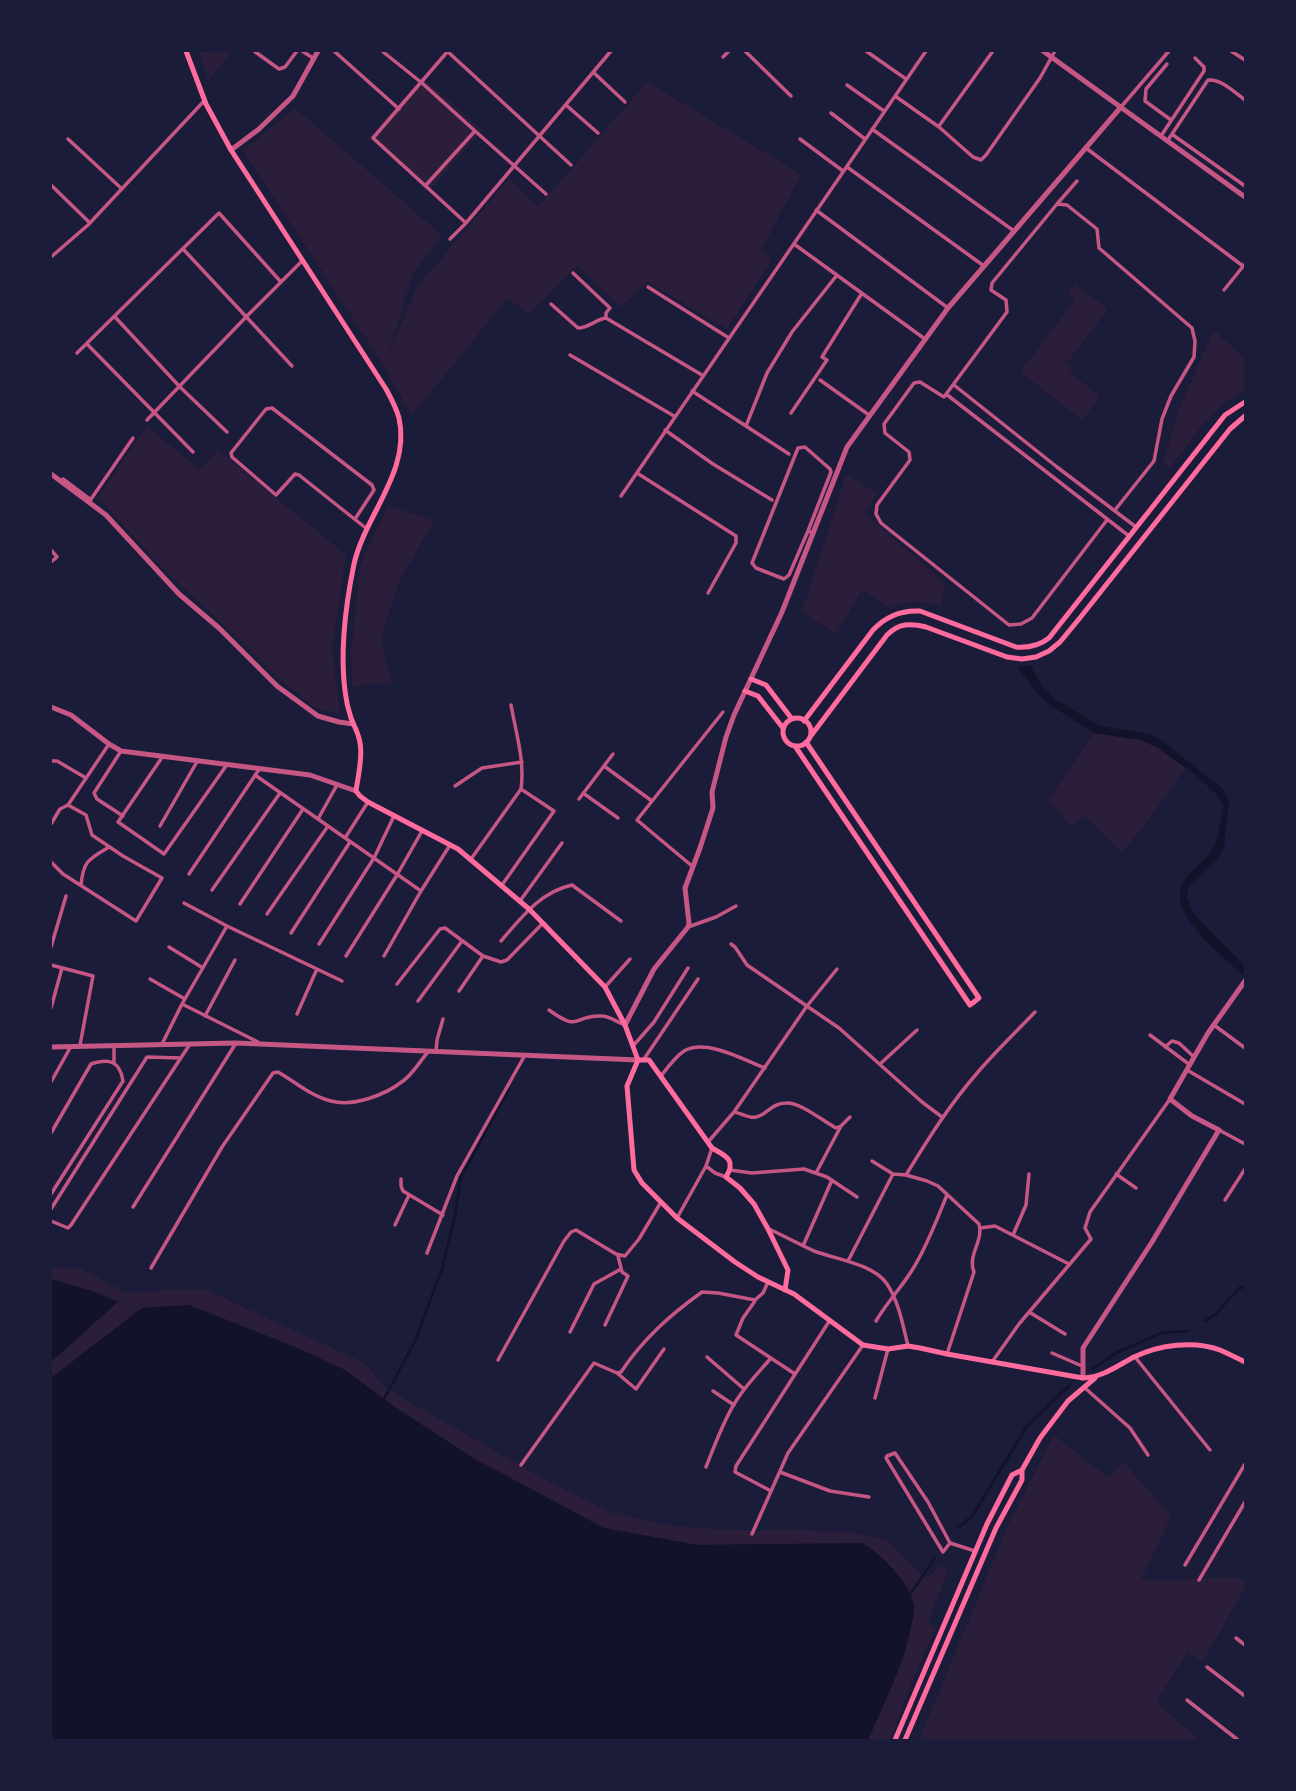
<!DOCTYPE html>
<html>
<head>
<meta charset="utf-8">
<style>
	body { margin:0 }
	#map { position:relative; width:1296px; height:1791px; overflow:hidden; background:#1b1b3a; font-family:Raleway,sans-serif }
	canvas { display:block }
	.frame { position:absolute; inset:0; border:52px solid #1b1b3a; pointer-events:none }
</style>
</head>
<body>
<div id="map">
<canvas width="1296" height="1791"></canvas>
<div class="frame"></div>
</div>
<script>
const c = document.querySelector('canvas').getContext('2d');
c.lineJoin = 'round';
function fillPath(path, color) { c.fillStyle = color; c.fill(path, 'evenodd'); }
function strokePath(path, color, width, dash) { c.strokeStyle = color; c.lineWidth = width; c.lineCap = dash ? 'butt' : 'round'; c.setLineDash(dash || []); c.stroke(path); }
fillPath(new Path2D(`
	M199,51H232L208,81Z
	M422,77L482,130L429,191L369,138Z
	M647,82L801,174L761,251L772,259L727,329L648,282L621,307L577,265L530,314L507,298L465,351L411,415L384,365L243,151L295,108L442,235L413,274L388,355L417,287L510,178L538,207Z
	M1075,284L1108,309L1067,363L1073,368L1070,373L1100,396L1083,420L1020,372L1075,300L1067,293Z
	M1214,330L1245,359V391C1213,403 1191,442 1170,468L1163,464L1178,411Z
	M147,426L200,470L218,450L346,555L332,648L340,714L314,707L281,680L253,652L160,566L98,497Z
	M846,474L877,493L864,513L945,583L941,606C922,600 905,601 887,607L862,590L836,634L802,612Z
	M388,505L434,521L399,582L383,631L381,642L392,683L352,686L351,653L360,566Z
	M1094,733L1141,740L1158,748L1185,768L1143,828L1122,852L1085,816L1072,827L1048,800Z
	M51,1266L82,1269L125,1292L204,1289L365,1363L384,1387L542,1478L612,1513L674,1526L731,1530L848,1531L886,1540L927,1580L939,1565L948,1571L928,1622L936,1628L915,1674L890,1740H868L906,1651L911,1597L893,1569L879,1555L863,1543L697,1545L604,1528L473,1458L395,1407L345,1370L295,1347L189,1305L142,1308L51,1378V1362L117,1302L92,1291L51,1279Z
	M1054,1435L1107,1477L1124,1462L1171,1517L1141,1580L1245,1578V1587L1203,1662L1187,1653L1156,1702L1199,1740H919L1009,1523Z`), '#2a1e3b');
fillPath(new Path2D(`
	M1030,665L1042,686L1055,699L1100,726L1149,734L1161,740L1223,789L1229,801L1224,847L1219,858L1189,887L1187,897L1192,911L1204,925L1245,966V973L1243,975C1224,957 1168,914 1182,885C1187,872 1203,863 1211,852C1220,839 1220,820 1223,805L1215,793L1196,775L1158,748L1141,740L1094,733L1050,705L1039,695L1017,667Z
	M51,1279L92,1291L118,1302L51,1362Z
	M189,1305L295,1347L345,1370L395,1407L473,1458L604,1528L697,1545L863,1543C882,1556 910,1582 914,1606C915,1612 912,1621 911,1627C903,1667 884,1703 868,1740H56L51,1734V1378L142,1308Z`), '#12122b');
strokePath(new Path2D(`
	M1205,1321L1215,1315L1240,1287L1245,1289
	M1092,1369L1116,1353L1161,1333L1188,1331
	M383,1401L415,1341L443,1266L455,1215L461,1177L509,1089
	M958,1528L973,1515L1027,1426L1070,1385
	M909,1596L935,1558`), '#12122b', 2.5);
strokePath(new Path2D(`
	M254,51L279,69L285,67L297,51
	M302,51L313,58
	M334,51L399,109
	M382,51L422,83L475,131L426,185
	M447,51L571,165
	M448,51L373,138L466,223
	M745,51L791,96
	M866,51L906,79
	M1231,51L1245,60
	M723,57L729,51
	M1167,64L1146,89L1145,101L1171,120
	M593,72L625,102
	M847,85L884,111
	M895,96L939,127L973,157L981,160L986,155L1040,78L1055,51
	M566,105L598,133
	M1121,107L1169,51
	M831,113L865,139
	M939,126L993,51
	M872,129L1014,231
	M475,131L546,194
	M1173,135L1245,186
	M1161,136L1204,71V67L1195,58
	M68,139L122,189
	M800,139L843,171
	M1168,140L1208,80C1222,79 1234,92 1245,100
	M1086,148L1243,266
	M847,167L984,266
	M51,185L90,223
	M1057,204L1077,181
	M816,210L948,308
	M450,239L466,223L611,51
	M794,244L925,339
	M184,250L292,366
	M51,257L88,225L205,100
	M573,273L610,308L606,313V318L702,375
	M648,287L729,338
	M1224,290L1245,264
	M551,304L578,328C589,328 596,319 606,318
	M115,317L180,387L227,432
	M87,344L193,452
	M77,353L219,213L281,282
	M570,355L674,416
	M820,380L869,415
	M954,385L1057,467L1136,527
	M692,391L789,454
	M946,394L1129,536
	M791,413L827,360L822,357L862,293
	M147,420L247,316L302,261
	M746,426L767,373L792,332L837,275
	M665,430L713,464L772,500
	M637,473L736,536V543L708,593
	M61,482L63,479L91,500
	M621,496L926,51
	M89,502L133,438
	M355,519L374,490L372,485L272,408L266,409L231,453L232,457L276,495L295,474L299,475L367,529
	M1107,520L1032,618L1021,624L1009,625L881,523L876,514L877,505L910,460L909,452L885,433L884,424L914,383L920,382L944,397L1007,312L1006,300L991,290L992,283L1057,204L1067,205L1097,229L1099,248L1192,328L1195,341L1194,357L1171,396L1162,419L1154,461L1115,510
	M808,531L831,472L830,469L805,447L798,448L752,563L756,568L784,579L789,575L808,531L813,533
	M51,550L57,557L51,562
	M121,751L94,793L97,799L123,816
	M163,756L118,822L164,854L226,766
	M51,761H57L86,778
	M604,766L652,801
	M255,775L421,891
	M455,786L482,768L522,762
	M583,793L618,818
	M579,799L613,754
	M318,819L337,785
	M51,824L60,809L68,805
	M160,826L198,760
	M345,838L368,802
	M471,859L521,789C525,761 516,733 511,705
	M51,862L63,874L136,921L162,878L123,856L92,835L86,815L68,805L109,744
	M692,866L637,820L723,712
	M189,874L260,768
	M81,885C83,861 89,859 109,847
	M502,885L554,811L521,789
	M212,890L280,793
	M520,901L562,843
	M184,903L227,926
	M240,904L303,809
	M267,914L328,826
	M688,927L716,917L736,906
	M291,933L350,842
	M501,941C521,918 540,892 572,885L621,921
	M319,944L374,858L394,816
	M731,944L735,947L747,965L839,1028L922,1102L942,1117
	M51,947L66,896
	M169,947L203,968
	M346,956L397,875L422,831
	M384,956L421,891L450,845
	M51,965L93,976L80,1045
	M150,979L185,999
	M397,984L440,929L445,928L483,956L501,962L507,960L543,923
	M605,987L630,959
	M459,991L483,956
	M418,1001L462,941
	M182,1004L258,1042
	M51,1008L62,968
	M549,1010C582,1034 573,1014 602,1016C609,1016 617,1022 623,1024
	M297,1014L317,969
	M205,1016L235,960
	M1214,1025L1245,1048
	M1150,1035L1190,1065
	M162,1044L182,1004L227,926L342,981
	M633,1046L654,1022L688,968
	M114,1047V1062
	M1165,1047L1172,1041L1179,1043L1194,1057
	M436,1051L437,1040L443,1019
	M644,1059L698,979
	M880,1064L917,1030
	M1187,1070L1245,1104
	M661,1076C668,1067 675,1057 684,1051C706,1038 744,1060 765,1068
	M51,1082L70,1048
	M734,1112L807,1006L837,969
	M1219,1130L1245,1144
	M51,1133L91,1064C109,1058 120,1061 123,1081L51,1194
	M708,1142L734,1112C741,1113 750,1119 756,1117C766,1116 771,1103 786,1103C800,1102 823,1121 836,1128L841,1126L850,1117
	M872,1161L893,1174
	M706,1166L715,1173L726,1177
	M730,1170L752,1173L804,1169L827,1177L857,1197
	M816,1173L841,1126
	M1116,1174L1136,1188
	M906,1175L927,1181L938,1186L979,1224C984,1241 967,1255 974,1272L947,1354
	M401,1179V1186L403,1191L443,1215
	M1225,1200L1245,1169
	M133,1207L236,1043
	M51,1209L147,1057L181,1058
	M677,1218L706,1166L712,1148
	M51,1221L68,1228L71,1225L190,1044
	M395,1225L409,1195
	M980,1228L995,1226L1069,1264
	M769,1229C784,1236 799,1244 814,1251C835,1259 874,1264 887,1284C899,1302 903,1326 908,1346
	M1013,1235L1026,1205L1029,1174
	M803,1246L832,1180
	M427,1253L457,1176L525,1055
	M848,1261L893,1174L906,1175C928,1139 950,1104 978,1072C996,1051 1016,1032 1035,1012
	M151,1268L222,1147L273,1073L278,1072C294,1081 312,1097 331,1101C354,1107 385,1095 403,1081C413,1074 420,1061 428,1052
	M755,1301L743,1318L736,1335L795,1374
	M1029,1312L1065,1334
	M876,1321C887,1302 903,1286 914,1267C928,1244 937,1219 947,1195
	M605,1325L628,1276L622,1272L618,1256
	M570,1332L594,1284L621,1269
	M1052,1353L1082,1366
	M707,1357L744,1389
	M1135,1357L1210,1450
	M498,1360L564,1241L571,1232L576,1230L616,1254L625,1256L639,1239L661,1202
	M992,1362L1019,1324L1091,1239L1085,1228L1090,1212L1170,1099
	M617,1373L621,1372C643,1339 670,1315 702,1292L718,1293L755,1300L763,1293L768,1282
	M1085,1388L1130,1428L1148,1455
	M713,1391L734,1405
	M875,1398L888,1349
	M895,1453L928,1502L950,1543L943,1552L886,1458L887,1456Z
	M521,1465L594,1363L617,1373L636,1389L664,1349
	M706,1467C715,1445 723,1421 736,1401C746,1385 759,1372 771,1358
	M780,1472L830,1491L869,1497
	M771,1491L735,1472L736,1466L830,1320
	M752,1534L788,1453L863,1345
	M950,1543L975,1551
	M1185,1565L1245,1464
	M1199,1580L1245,1502
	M1236,1638L1245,1645
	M1207,1667L1245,1696
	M1187,1700L1238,1740`), '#c65784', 3.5);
strokePath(new Path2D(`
	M1043,51L1245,197
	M231,150L259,129L293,96L318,51
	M51,474L106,515L179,594L219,628L277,686L318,716L339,722L353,724
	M51,707L71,715L109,744L121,751L310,775L356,791
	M625,1025L654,969L688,927L689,923L685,888L700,848L713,808L712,792L726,737L734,715L782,612L847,447L948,308L1121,107
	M51,1047L236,1043L638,1060
	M1083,1378V1348L1152,1242L1219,1130L1192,1116L1170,1099L1208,1033L1245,981`), '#c65784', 5);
strokePath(new Path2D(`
	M186,51L206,104L231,150L386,389C391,398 396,407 399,418C411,471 365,515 354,564C346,603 340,652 345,691C346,700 348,709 351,718C354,726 359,734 360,743C363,757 358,776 356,791L360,796L368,802L458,849L529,909L605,987L625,1025L638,1060
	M751,679L766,685L792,719
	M745,691L758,696L783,728
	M783 732a14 14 0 1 1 28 0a14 14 0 1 1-28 0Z
	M804,721L873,630C886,616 901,610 920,611L1016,647C1029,648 1039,646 1049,638L1225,415L1245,402
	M810,737L887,635C899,623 910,623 926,627L1007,657L1022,659L1036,657L1049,651L1060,642L1079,619L1230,429L1245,416
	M795,746L970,1005L979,998L806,742
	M638,1060L627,1086L634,1170L642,1183L677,1218L735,1262L758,1277L794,1294L863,1345L888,1349L908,1346L920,1348L947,1354L1083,1378C1103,1377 1117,1366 1134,1357C1159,1345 1194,1340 1220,1350C1229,1354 1237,1358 1245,1362
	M638,1060H649L712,1148C725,1156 737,1159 726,1177L740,1188L754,1204L768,1229L788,1270L785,1290
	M895,1740L987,1524L1012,1475L1022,1470L1040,1438L1068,1401L1095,1378
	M905,1740L996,1528L1022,1480V1470`), '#ff6b9d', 5);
</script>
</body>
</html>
